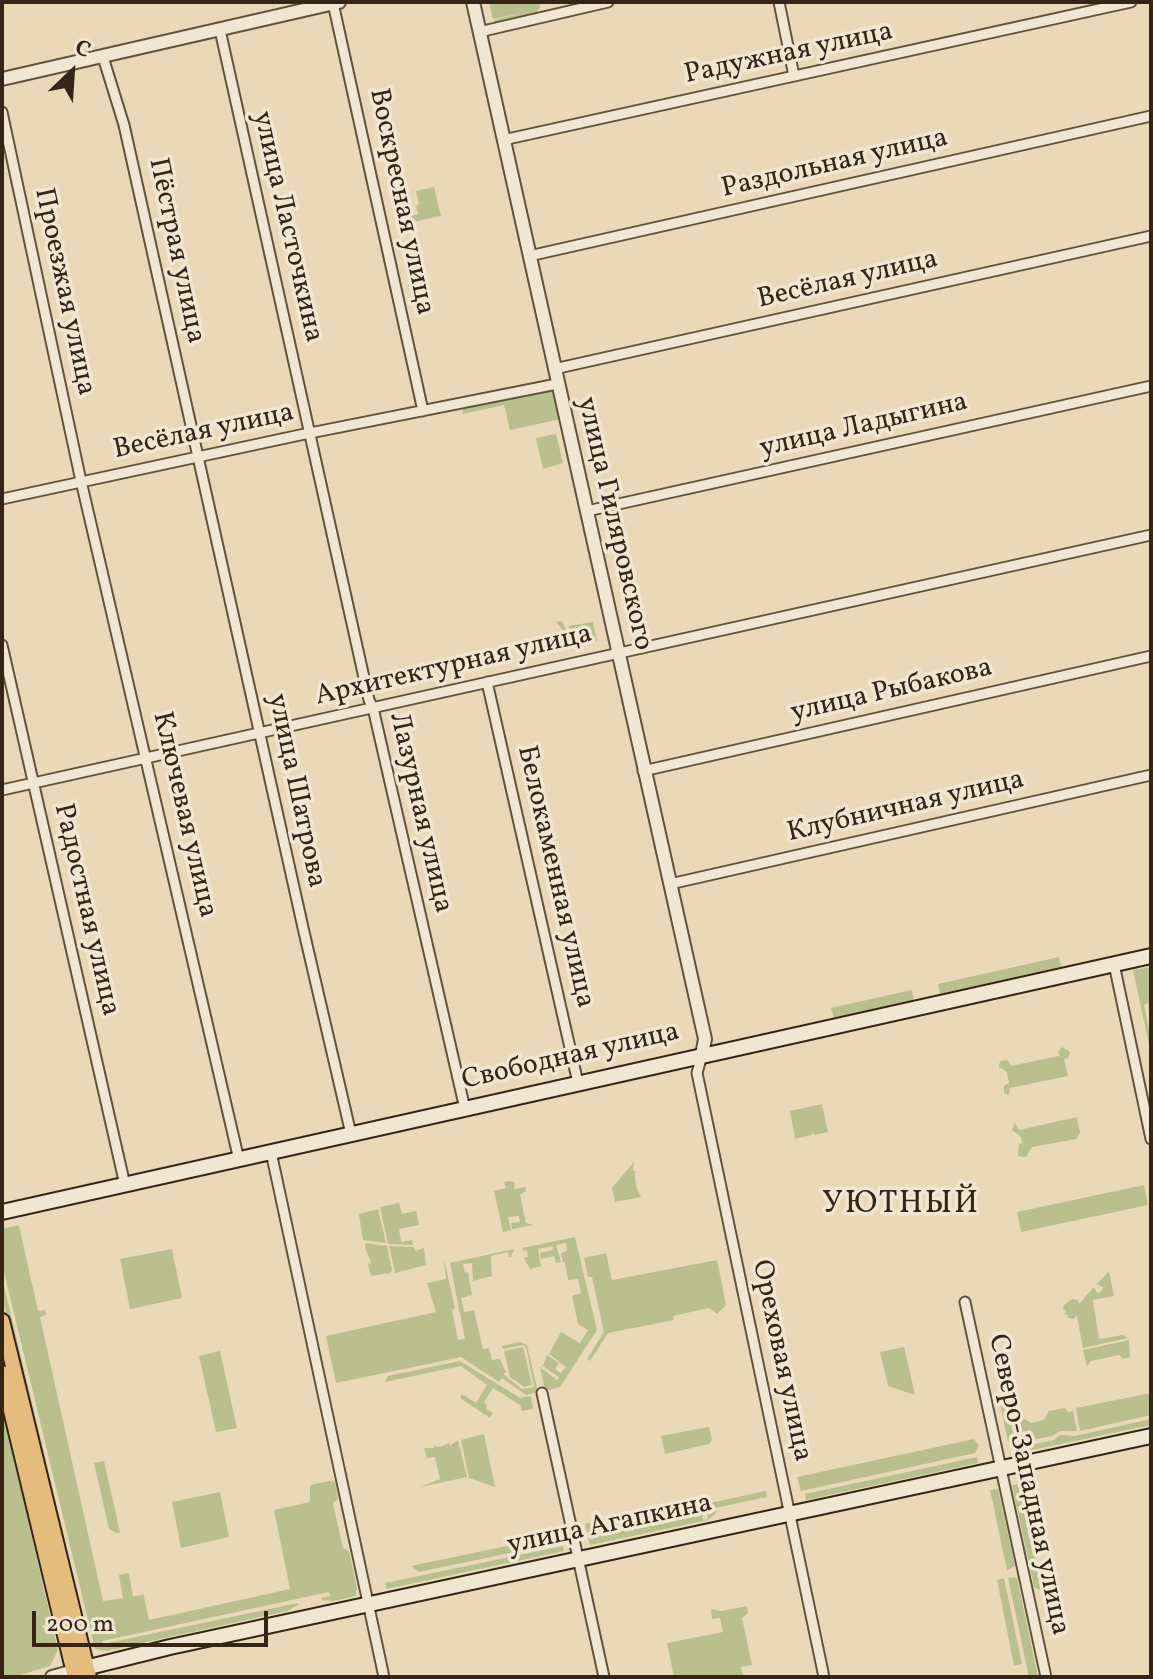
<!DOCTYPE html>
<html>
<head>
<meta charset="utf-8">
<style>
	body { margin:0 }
	#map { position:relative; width:1153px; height:1679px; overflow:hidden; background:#ead9b8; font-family:Vollkorn,serif }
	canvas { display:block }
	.frame { position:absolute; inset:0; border:4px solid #352516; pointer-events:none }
	.north { position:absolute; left:32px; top:32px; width:80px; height:80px; -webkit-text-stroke:6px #f1e6d1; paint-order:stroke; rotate:25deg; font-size:22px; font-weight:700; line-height:32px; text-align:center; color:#352516 }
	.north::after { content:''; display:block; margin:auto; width:28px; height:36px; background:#352516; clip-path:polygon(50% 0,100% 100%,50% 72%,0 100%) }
	.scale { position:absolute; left:32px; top:1611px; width:236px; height:36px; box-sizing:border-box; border:4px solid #352516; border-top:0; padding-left:10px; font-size:24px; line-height:28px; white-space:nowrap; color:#352516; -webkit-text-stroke:6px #f1e6d1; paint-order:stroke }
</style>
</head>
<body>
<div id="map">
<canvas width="1153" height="1679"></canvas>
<div class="frame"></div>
<div class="north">С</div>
<div class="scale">200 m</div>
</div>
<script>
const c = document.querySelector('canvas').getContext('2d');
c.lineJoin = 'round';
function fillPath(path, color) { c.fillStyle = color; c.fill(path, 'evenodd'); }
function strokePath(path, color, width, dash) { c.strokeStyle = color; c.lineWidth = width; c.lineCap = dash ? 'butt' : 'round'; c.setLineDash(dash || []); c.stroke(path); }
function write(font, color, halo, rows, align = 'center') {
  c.font = font + ' Vollkorn,serif'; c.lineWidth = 7; c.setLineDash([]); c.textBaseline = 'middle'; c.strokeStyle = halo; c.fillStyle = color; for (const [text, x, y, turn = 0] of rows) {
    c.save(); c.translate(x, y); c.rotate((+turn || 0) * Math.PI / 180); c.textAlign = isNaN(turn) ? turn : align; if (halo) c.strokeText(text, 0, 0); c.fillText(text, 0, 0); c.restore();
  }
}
fillPath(new Path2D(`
	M489,2H540V7L535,14L495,24L494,20L523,13L493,19Z
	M434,187L441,216L403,224L402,218L418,214L416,206L419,204L416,191Z
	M547,390L556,394L561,419L510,430L504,405L463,414V407Z
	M556,434L563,463L543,469L536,438Z
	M562,621L570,640L569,626L593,622L597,641L572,646L570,650L564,646L563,630L556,622Z
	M1059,957L1061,967L940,994L938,984Z
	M1151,967V1002L1144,1005L1151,1039V1054L1133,970Z
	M912,990L914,1000L834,1018L831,1008Z
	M1062,1047L1070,1052L1068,1058L1064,1059L1068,1076L1010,1088L1009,1095L1004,1093V1086L1009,1083L1007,1072L999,1067L1000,1061L1007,1060L1011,1066L1058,1056L1061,1057L1058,1052Z
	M822,1104L828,1132L814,1135L812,1132V1135L795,1139L790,1111Z
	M1077,1117L1080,1133L1076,1139L1032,1147L1026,1157L1018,1156L1019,1144L1022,1143L1021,1137L1012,1130L1015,1123L1019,1130Z
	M634,1162L633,1171H635L636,1186L641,1197L615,1202L612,1188Z
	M508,1181L515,1182L514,1189L526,1187V1191L520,1195L526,1223L534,1225L512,1229L511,1223L520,1222L519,1216L508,1217L511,1230L503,1232L494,1191L506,1188L504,1182Z
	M1144,1185L1148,1205L1021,1232L1017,1212Z
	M399,1203L402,1214L416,1211L419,1225L399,1229L401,1242L412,1240L413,1245L388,1244L380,1207Z
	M378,1209L386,1243L363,1240L359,1214Z
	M19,1225L38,1311L45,1310L46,1315L40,1317L103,1601L123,1598L119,1575L129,1573L133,1596L143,1595V1592L149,1620L290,1589L274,1510L310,1502V1485L330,1481L335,1482L338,1499L333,1503L343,1548L349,1551L357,1588L356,1596L333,1601L322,1600L321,1598L330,1596L329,1592L102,1641L103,1644L298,1603V1605L287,1611L106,1651L95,1649L2,1264V1229Z
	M575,1237L597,1330L560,1387L545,1391L540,1367L557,1380L559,1377L543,1366L547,1355L559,1363L555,1369L561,1373L566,1367L549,1354L561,1332L580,1343L588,1330L578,1324L572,1296L581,1293L578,1279L568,1280L565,1262H563L561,1253L567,1251L566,1243L556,1245L561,1262L556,1263L554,1256L541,1259L540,1253L553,1250L552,1246L538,1249L541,1266L530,1269L524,1258L528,1257L527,1250L523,1251L522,1248Z
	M366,1243L387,1246L392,1270L390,1273L371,1276L368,1264L371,1263L365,1247Z
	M389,1246L414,1247L415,1251L424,1248L426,1265L395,1273Z
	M172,1249L182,1298L130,1309L120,1259Z
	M514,1249L511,1257H509L508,1252L491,1256L492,1276L473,1281L472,1263L463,1264L465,1273L468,1272L472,1295L461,1298L464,1312L474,1310L483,1349L489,1348L492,1360L500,1359L506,1372L503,1374L522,1389L534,1387L526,1347L522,1345L503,1349L502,1346L520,1342L527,1345L538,1392L526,1395L502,1378L499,1382L461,1357L336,1383L326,1336L436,1312L427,1283L446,1279L444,1259L455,1308L452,1310L458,1340L465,1339L450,1263Z
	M606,1253L612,1280L717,1260L726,1305L717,1314L709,1308L673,1316L674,1320L608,1333L590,1361L587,1359L604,1332L592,1277H588L584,1258Z
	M1109,1271L1114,1296L1093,1300L1099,1339L1123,1335L1128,1338L1083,1348L1077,1316L1073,1319L1067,1317L1069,1315L1064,1314L1066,1311L1063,1310L1064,1305L1072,1299L1078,1300L1079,1304L1094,1287L1097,1293L1101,1292L1103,1287L1097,1284Z
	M2,1277L90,1646L83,1633L2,1297Z
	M1129,1340L1130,1357L1123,1359L1119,1355L1091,1361L1087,1366L1083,1350Z
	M523,1347L532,1385L524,1387L510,1377L504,1351Z
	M904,1347L914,1390L915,1395L888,1386L880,1352Z
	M220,1351L237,1428L216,1432L199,1356Z
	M460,1361L520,1398L531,1396L533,1409L522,1411L520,1405L493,1388L484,1402L487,1406L486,1409L493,1413L490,1418L460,1398L462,1394L476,1403L487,1385L461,1366L385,1382L388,1376Z
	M1151,1393V1415L1080,1431L1076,1408Z
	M1000,1403L1031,1423L1044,1420L1049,1411L1065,1408L1068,1412L1073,1411L1077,1431H1060L1052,1436L1012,1444L1008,1442Z
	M2,1407L58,1650L50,1666L14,1677H2Z
	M1151,1419V1425L1018,1453L1017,1448L1054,1440L1060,1435L1075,1436Z
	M709,1427L712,1440L709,1444L665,1454L661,1436Z
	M484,1434L495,1487L469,1478L461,1440Z
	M974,1439L979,1446L975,1453L801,1491L797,1477Z
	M458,1440L467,1477L420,1487L440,1479L435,1457L427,1458L424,1448H434V1446L440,1447L449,1443L450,1446Z
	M977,1457L978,1463L806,1500L805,1494Z
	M104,1461L120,1532L116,1533L109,1529L94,1463Z
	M1020,1484L1042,1591L1034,1587L1012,1485Z
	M998,1489L1015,1566L1007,1570L990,1490Z
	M766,1491L767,1497L588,1535L585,1524L656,1509L658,1514Z
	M220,1492L229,1537L181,1548L172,1502Z
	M718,1511L708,1520L590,1545L588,1538L702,1514L703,1520L708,1519L707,1512Z
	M560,1535L562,1542L419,1572L411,1566Z
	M563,1546L564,1551L386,1589L385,1583Z
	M1013,1577L1017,1578L1038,1677H1029L1008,1578Z
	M1004,1578L1022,1664L1014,1666L997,1580Z
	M747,1606L748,1613L742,1618L752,1665L741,1667L743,1677H674L667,1643L723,1632L720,1618L712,1619L711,1609L722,1611Z`), '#b9bf8d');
const minor = new Path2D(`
	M779,2L794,76
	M333,3L423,411
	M220,30L369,700L373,708L465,1109
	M479,32L608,2
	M103,57L124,125L304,932L351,1134
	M2,112L81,481L239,1160
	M503,140L1131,2
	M529,256L1151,116
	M554,369L1151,236
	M2,499L300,435L557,384
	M587,511L1151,386
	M2,645L125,1185
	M487,682L578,1083
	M643,771L1151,656
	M2,790L1151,535
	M670,884L1151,775
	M1114,964L1151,1139
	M702,1055L697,1073L824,1677
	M271,1152L384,1677
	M965,1302L1046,1677
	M542,1393L604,1677`);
const tertiary = new Path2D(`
	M473,2L705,1039L702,1055
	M2,79L339,2
	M52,1677L74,1671`);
const secondary = new Path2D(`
	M2,1212L1151,956
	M77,1670L170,1647L1151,1436`);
const primary = new Path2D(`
	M2,1321L89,1677
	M2,1373L75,1677`);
strokePath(minor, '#62523e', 13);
strokePath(tertiary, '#62523e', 16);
strokePath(secondary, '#352516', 18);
strokePath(primary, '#352516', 18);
strokePath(minor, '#f1e6d1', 9);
strokePath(tertiary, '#f1e6d1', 12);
strokePath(secondary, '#f1e6d1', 14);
strokePath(primary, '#e5bc7c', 14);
write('28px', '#352516', '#f1e6d1', [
	["Радужная улица",789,55,-12],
	["Раздольная улица",835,165,-13],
	["Воскресная улица",400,202,78],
	["улица Ласточкина",286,227,77],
	["Пёстрая улица",175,251,78],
	["Весёлая улица",848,281,-13],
	["Проезжая улица",63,292,78],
	["улица Ладыгина",864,427,-13],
	["Весёлая улица",204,433,-12],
	["улица Гиляровского",613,524,77],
	["Архитектурная улица",454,667,-13],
	["улица Рыбакова",892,692,-13],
	["улица Шатрова",295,791,78],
	["Клубничная улица",906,808,-13],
	["Лазурная улица",419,813,77],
	["Ключевая улица",183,815,77],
	["Белокаменная улица",554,877,77],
	["Радостная улица",85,910,77],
	["Свободная улица",571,1058,-13],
	["Ореховая улица",780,1361,78],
	["Северо-Западная улица",1027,1485,78],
	["улица Агапкина",610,1526,-12]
]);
c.letterSpacing = '2px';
write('32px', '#352516', '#f1e6d1', [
	["УЮТНЫЙ",901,1206]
]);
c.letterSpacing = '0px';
</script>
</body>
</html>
